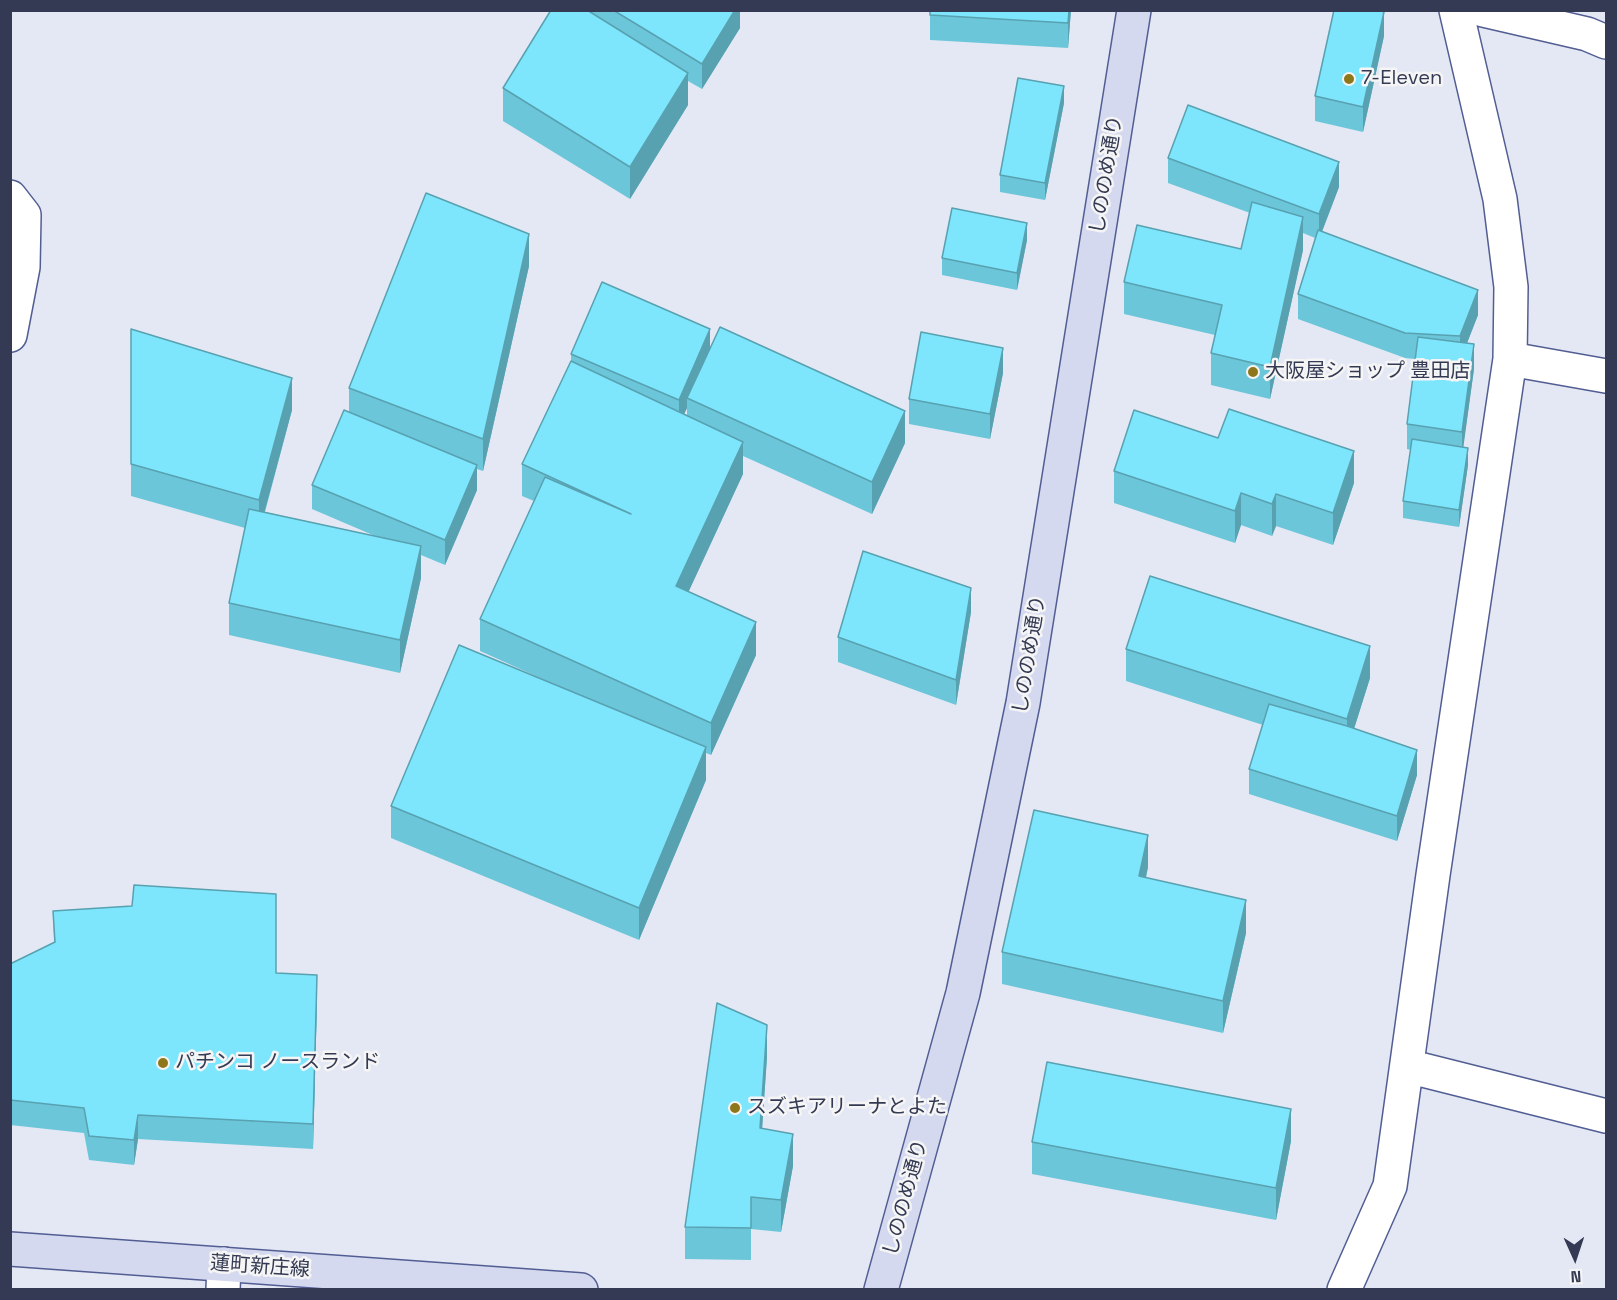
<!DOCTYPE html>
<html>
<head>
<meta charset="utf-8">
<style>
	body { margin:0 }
	#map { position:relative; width:1617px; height:1300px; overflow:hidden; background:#e4e8f4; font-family:"Space Grotesk",sans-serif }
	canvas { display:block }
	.frame { position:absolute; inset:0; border:12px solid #343a53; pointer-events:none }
	.north { position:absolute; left:1545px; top:1228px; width:60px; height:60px; -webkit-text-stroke:4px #f5f5f5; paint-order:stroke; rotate:177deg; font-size:16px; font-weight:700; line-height:24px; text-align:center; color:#343a53 }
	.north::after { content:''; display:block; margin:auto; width:21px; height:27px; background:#343a53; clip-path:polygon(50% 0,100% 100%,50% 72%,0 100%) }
</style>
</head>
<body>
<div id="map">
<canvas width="1617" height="1300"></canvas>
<div class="frame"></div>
<div class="north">N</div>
</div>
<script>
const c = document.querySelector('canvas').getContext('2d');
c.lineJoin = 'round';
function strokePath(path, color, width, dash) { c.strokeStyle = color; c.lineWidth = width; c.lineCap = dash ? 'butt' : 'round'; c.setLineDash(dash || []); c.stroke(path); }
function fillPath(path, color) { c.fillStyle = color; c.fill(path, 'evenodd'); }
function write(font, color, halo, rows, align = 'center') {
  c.font = font + ' "Space Grotesk","Noto Sans JP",sans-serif'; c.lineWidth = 5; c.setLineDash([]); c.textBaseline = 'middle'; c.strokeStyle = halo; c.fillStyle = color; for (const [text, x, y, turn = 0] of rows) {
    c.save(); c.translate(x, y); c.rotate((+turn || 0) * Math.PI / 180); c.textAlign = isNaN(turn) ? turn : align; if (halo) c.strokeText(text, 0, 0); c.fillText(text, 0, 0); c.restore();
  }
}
const minor = new Path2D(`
	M1483,10L1587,34L1606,42
	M10,197L24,215L23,267L10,335
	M1510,359L1606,376
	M1407,1066L1606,1116
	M223,1290L224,1264
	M1344,1290L1390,1186L1433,875L1510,359L1511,287L1500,199L1456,10`);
const secondary = new Path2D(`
	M10,1249L581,1290
	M881,1290L963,993L1023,703L1134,10`);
strokePath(minor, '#525e93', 36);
strokePath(secondary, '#525e93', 36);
strokePath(minor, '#fff', 33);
strokePath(secondary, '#d4d9ef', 33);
fillPath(new Path2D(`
	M551,10H740V28L702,89L688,81V105L630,199L503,121V88Z
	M930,10H1071L1068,48L930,40Z
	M1384,36L1363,132L1315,121V96Z
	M1064,103L1045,200L1000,192V175Z
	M1168,158L1339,187L1322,232L1478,315L1467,343L1474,369L1463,447L1468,465L1459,527L1403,518V501L1411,450L1407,449V424L1415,359L1405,358L1298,319V294L1315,238L1303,233V250L1270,399L1211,385V353L1215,335L1124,314V282L1241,249L1250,213L1168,183Z
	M1027,240L1017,290L942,275V258Z
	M529,266L483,471L477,469V490L445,565L421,555V578L400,673L229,635V603L245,528L131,496V329L292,410L265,512L375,536L312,509V485L349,412V388Z
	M710,347L905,443L872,514L743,456V474L688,592L756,655L711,755L706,753V780L639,940L391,838V806L558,686L480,651V619L534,501L522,496V464L571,361V354ZM687,408V416L684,414Z
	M1003,373L990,439L909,424V399Z
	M1114,471L1354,483L1333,545L1276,526L1272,536L1241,525L1235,543L1114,503Z
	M971,612L956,705L838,662V637Z
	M1126,649L1370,678L1354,729L1417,775L1397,841L1249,794V769L1263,725L1126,681Z
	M1148,867L1146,878L1246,933L1223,1033L1002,984V952Z
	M53,911L276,973L317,1000L313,1149L138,1139L134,1165L89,1160L84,1133L10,1125V964L54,943Z
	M767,1057L762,1128L793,1166L781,1232L751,1229V1260L685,1259V1227Z
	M1291,1141L1276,1220L1032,1174V1142Z`), '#6cc6d9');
fillPath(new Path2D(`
	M735,10H740V28L702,89V64Z
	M1069,10H1071L1068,48V23Z
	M1384,12V36L1363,132V107Z
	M688,73V105L630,199V167Z
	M1064,86V103L1045,200V183Z
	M1339,162V187L1319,239V214Z
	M1303,217V250L1270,399V367Z
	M1027,223V240L1017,290V273Z
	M529,234V266L483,471V439Z
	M1478,290V315L1460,361V336Z
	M710,329V354L687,398V408L679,425V400Z
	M1474,344V369L1462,457V432Z
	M1003,348V373L990,439V414Z
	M292,378V410L259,532V500Z
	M905,411V443L872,514V482Z
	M743,442V474L676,619V586Z
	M1468,448V465L1459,527V510Z
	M1354,451V483L1333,545V513Z
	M477,465V490L445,565V540Z
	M1241,493V525L1235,543V511Z
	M1276,494V526L1272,536V504Z
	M421,546V578L400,673V640Z
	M971,588V612L956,705V680Z
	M756,622V655L711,755V723Z
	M1370,646V678L1347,751V719Z
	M706,747V780L639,940V908Z
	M1417,750V775L1397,841V816Z
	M1148,835V867L1139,908V876Z
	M1246,900V933L1223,1033V1001Z
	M317,975V1000L313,1149V1124Z
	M767,1025V1057L760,1160V1128Z
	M1291,1109V1141L1276,1220V1188Z
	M138,1115V1139L134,1165V1140Z
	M793,1134V1166L781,1232V1200Z`), '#58a1b0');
const building = new Path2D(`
	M551,10H587L688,73L630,167L503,88Z
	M613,10H735L702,64Z
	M930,10H1069L1068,23L930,15Z
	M1334,10H1379L1384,12L1363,107L1315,96Z
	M1018,78L1064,86L1045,183L1000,175Z
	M1188,105L1339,162L1319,214L1168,158Z
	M426,193L529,234L483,439L349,388Z
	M1252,202L1303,217L1270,367L1211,353L1222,305L1124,282L1137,225L1241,249Z
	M952,208L1027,223L1017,273L942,258Z
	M1318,230L1478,290L1460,336L1405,333L1298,294Z
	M602,282L710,329L679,400L571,354Z
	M720,327L905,411L872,482L687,398Z
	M131,329L292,378L259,500L131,464Z
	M921,332L1003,348L990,414L909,399Z
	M1418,337L1474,344L1462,432L1407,424Z
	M571,361L743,442L676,586L756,622L711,723L480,619L545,477L631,514L522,464Z
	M1229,409L1354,451L1333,513L1276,494L1272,504L1241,493L1235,511L1114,471L1134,410L1218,438Z
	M344,410L477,465L445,540L312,485Z
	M1412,439L1468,448L1459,510L1403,501Z
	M249,509L421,546L400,640L229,603Z
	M863,551L971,588L956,680L838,637Z
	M1150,576L1370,646L1347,719L1126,649Z
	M459,645L706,747L639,908L391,806Z
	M1269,704L1347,726L1417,750L1397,816L1249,769Z
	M1034,810L1148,835L1139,876L1246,900L1223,1001L1002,952Z
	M134,885L276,894V973L317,975L313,1124L138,1115L134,1140L89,1136L84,1108L10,1100V964L55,942L53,911L132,906Z
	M717,1003L767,1025L760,1128L793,1134L781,1200L751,1197V1228L685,1227Z
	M1047,1062L1291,1109L1276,1188L1032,1142Z`);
fillPath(building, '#7de6fc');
strokePath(building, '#58a1b0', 1.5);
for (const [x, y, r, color] of [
	[1349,79,6,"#8e761b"],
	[1253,372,6,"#8e761b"],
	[163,1063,6,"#8e761b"],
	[735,1108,6,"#8e761b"]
]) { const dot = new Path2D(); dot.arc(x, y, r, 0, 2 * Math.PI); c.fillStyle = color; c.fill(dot); strokePath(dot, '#f5f5f5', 2); }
write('20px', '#343a53', '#f5f5f5', [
	["7-Eleven",1361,79],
	["大阪屋ショップ 豊田店",1265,372],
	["パチンコ ノースランド",175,1063],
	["スズキアリーナとよた",747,1108]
], 'left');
write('20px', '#343a53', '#f5f5f5', [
	["しののめ通り",1107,175,-81],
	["しののめ通り",1030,655,-81],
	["しののめ通り",906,1198,-75],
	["蓮町新庄線",260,1267,4]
]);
</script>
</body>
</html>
